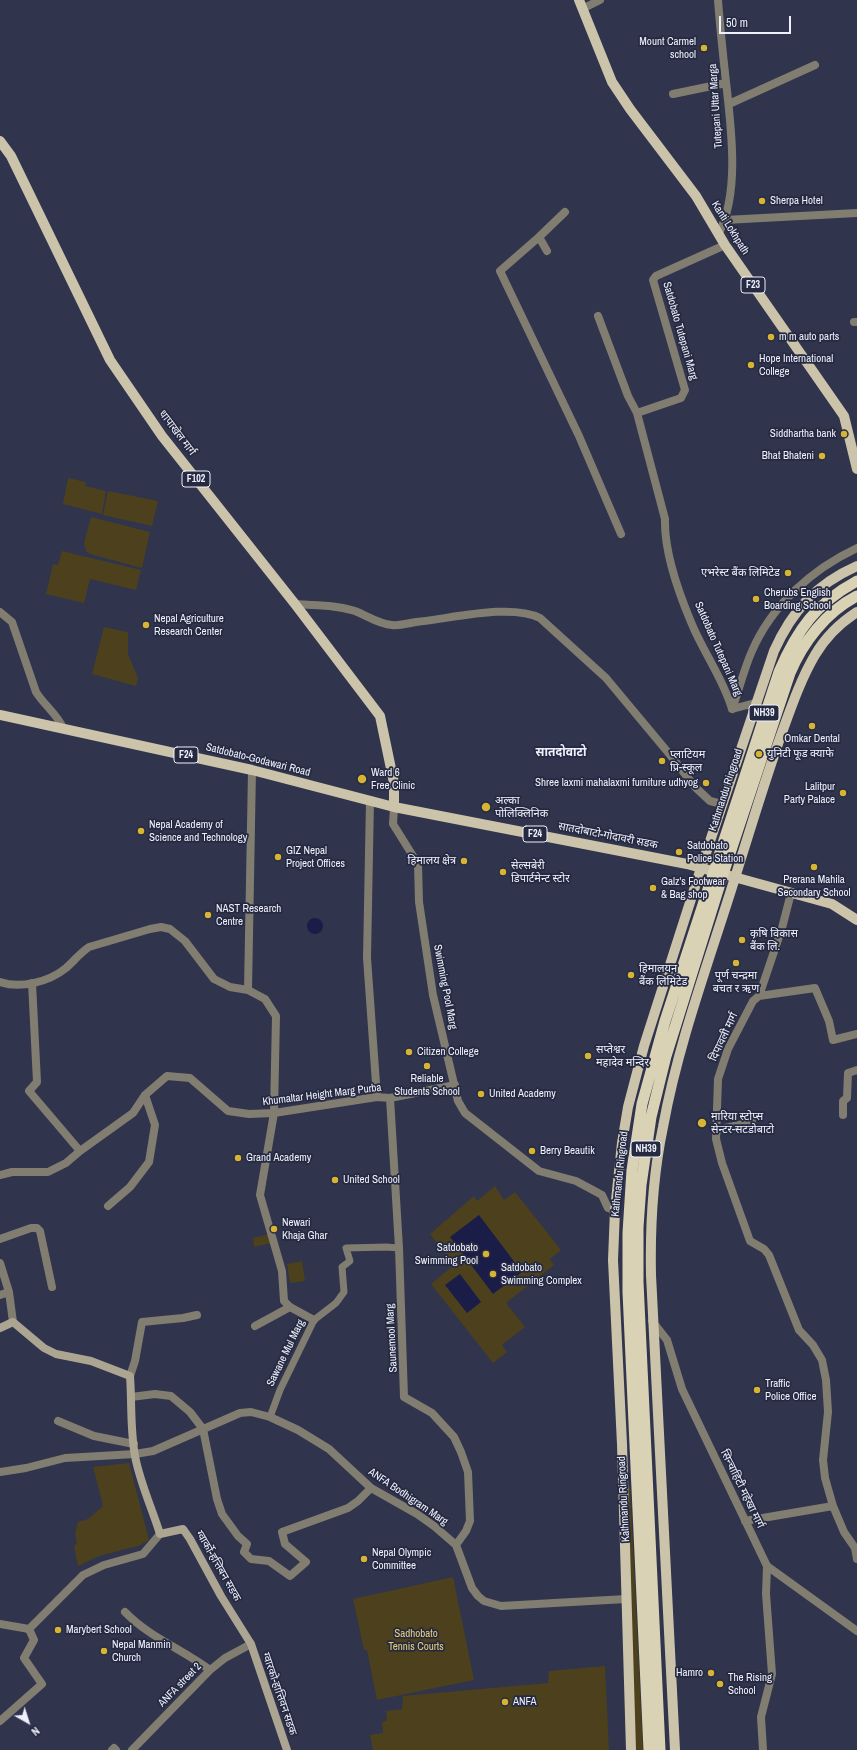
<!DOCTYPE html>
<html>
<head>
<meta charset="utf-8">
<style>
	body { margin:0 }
	#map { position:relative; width:857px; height:1750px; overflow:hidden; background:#30344c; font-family:"Archivo Narrow",sans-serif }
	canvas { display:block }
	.north { position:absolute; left:8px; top:1702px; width:40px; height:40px; -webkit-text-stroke:3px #262a41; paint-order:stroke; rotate:141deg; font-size:11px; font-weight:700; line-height:16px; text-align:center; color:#eef0fd }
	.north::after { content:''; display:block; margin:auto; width:14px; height:18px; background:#eef0fd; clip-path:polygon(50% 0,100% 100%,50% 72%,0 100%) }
	.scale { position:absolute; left:719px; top:16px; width:72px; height:18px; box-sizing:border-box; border:2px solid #eef0fd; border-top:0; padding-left:5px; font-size:12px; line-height:14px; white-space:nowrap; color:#eef0fd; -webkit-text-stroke:3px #262a41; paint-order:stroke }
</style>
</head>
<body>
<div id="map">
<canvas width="857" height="1750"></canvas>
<div class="north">N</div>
<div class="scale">50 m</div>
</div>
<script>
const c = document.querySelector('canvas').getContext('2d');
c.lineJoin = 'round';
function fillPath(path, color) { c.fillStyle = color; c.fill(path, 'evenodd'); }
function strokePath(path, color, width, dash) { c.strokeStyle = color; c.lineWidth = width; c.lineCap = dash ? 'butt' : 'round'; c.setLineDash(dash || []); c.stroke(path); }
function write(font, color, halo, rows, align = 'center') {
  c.font = font + ' "Archivo Narrow","Noto Sans Devanagari",sans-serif'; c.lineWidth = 3.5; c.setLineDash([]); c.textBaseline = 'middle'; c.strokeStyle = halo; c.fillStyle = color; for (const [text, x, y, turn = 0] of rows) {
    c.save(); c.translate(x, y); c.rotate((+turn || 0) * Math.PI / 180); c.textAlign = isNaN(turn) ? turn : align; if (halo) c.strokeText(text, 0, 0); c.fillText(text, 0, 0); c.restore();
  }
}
fillPath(new Path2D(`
	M68,478L86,482L85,486L106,491L102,514L63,504Z
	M108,491L158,501L152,526L103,515Z
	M91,517L150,532L142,568L90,554L86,551L84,543Z
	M62,551L141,570L136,590L90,579L84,603L46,594L53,564L58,565Z
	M104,627L128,632V654L138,678L136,686L92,674Z
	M495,1186L504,1200L515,1192L561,1250L550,1259L554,1265L506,1303L525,1327L502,1345L507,1352L493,1363L431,1284L454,1265L430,1234L474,1196L477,1201Z
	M269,1234L272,1243L254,1247L253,1238Z
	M302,1261L305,1281L290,1283L287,1264Z
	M129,1463L149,1540L138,1546L99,1556L78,1566L74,1546L77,1543L75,1534L78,1522L88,1519L103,1506L93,1467Z
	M630,1486L643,1750H636L634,1721L627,1487Z
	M453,1577L474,1680L377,1700L367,1650H364L353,1599Z
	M605,1666L609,1750H373L370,1735L383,1733L382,1722L387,1720L386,1711L402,1709L403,1696L548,1683L549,1671Z`), '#4c411c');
fillPath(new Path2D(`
	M307 926a8 8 0 1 1 16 0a8 8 0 1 1-16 0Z
	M479,1215L522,1272L493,1294L450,1237Z
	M460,1274L481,1302L467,1313L445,1285Z`), '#1a1d47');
strokePath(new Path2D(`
	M270,1417L280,1390L314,1320L336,1303L344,1292L342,1267L350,1261L346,1248L386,1247L399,1248`), '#817d71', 7);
strokePath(new Path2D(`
	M718,0C720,27 723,55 726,82C731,127 740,192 719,233
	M582,9L600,0
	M673,94L726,83
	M729,104L815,65
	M725,220L857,213
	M539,237L500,271L579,436L621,534
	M547,251L539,237L565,212
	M598,316L628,396L637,413L665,519C664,552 678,591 691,622C703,652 723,678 732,709L755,703
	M854,322H857
	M637,413L681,398L685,390L653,280L656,276L725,245
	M295,604C315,605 335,605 355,611C368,616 378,624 392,625C400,626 409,623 416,622C450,619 510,603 540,618L606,678L671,756L695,787L710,801L722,804
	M0,612L12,622L36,692C44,705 57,714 63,728
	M732,709C739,690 744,669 752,651C772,605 812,569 857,548
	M370,800L367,958L377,1097
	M394,807L393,824L418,864L419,902L433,995L458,1101L465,1113L539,1171L576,1181L602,1195L608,1208L615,1210
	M791,893L782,928L759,996L753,1001L728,1049L718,1079L716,1139L722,1163L750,1241L764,1249L769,1255L799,1330L813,1345L822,1360L826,1380L828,1412L823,1460L825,1478L833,1506L844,1532L855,1548L857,1559
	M0,982C20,989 49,982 66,968C74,961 80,953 89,947L150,929L161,927L170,929L185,941L214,979L230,987L248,990L265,999L276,1016L274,1113L260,1195L282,1271L284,1301L290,1307L314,1320
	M32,983L37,1082L29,1091L80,1151
	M248,990L252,770
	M759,996L815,988L829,1021L833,1040L857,1034
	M390,1098L399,1248L404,1397L432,1413L454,1437L461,1452L468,1472L470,1521L466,1531L456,1545
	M843,1115V1101L847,1098L848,1073L857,1070
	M717,1130L752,1122
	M0,1175L12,1172H48L66,1163L80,1151L133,1113L145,1095L167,1076L190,1078L228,1111L249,1114L274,1113L377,1097L390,1098L455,1085
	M108,1206L130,1187L149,1162L155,1125L145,1095
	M0,1239L31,1228H37L40,1231L52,1287
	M0,1263L9,1292L13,1322
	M0,1295L9,1292
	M255,1326L290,1307
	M130,1376L135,1361L142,1322L183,1318L197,1315
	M131,1397L155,1394L171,1396L190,1412L203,1429L217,1499L222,1514L238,1536L247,1544L244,1552L251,1559L269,1561L290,1576L306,1562L285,1544L282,1532L348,1508L358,1501L371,1488
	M58,1421L94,1436L134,1444
	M0,1472L26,1468L65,1458L135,1454L153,1451L240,1413L251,1412L270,1417L298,1430L329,1449L371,1488L417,1514L434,1526L456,1545L472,1588L478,1596L484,1601L501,1606L626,1599
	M745,1521L833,1506
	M125,1612C149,1637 182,1649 210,1670
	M0,1721L42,1684L24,1658L34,1640L29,1629
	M112,1750L114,1748L116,1750
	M132,1750L210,1670L225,1658L251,1644
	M763,1750L761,1717L772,1674L766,1594L767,1566`), '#817d71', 8);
strokePath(new Path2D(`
	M652,1321L667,1340L682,1389L767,1566L857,1631
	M0,1624L29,1629L83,1575L104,1565L143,1554L160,1534`), '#817d71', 8);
strokePath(new Path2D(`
	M0,1328L13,1322L44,1348L56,1354L91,1361L130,1376C132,1403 130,1429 135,1456C140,1483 152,1508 160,1534L183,1529L190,1539L221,1596L251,1644L287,1750`), '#aba591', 8);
strokePath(new Path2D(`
	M579,0L612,82L630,109L696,196L725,245L844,416L857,469
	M0,141L11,156L110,360L162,436L295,604L380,716L394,783V807
	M0,715L252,770L394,807L687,864L832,904L857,920
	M631,1750L622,1444L613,1260L615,1210L622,1143L628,1107L644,1046L701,868L774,651C792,611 816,584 857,566
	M675,1750L651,1275C650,1226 653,1175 663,1127C679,1039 712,953 738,868C753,821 767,773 784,727C793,702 802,677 815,655C825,638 840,623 857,612`), '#ccc4aa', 10);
strokePath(new Path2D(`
	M649,1750L628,1292V1233L632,1170L642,1104L665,1021L779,672C797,630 816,603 857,581
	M660,1750L638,1282V1227L641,1185L651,1117L666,1056L723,874L790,673C803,642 826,612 857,596`), '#dad2b5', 11);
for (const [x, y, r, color] of [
	[704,48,4,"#d7b434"],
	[762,201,4,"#d7b434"],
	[771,337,4,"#d7b434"],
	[751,365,4,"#d7b434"],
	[844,434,4,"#d7b434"],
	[822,456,4,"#d7b434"],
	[788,573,4,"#d7b434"],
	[756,599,4,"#d7b434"],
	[146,625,4,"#d7b434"],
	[812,726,4,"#d7b434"],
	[759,754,4,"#d7b434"],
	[662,761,4,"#d7b434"],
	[362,779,5,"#d7b434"],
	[706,783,4,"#d7b434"],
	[843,793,4,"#d7b434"],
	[486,807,5,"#d7b434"],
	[141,831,4,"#d7b434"],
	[679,852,4,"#d7b434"],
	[278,857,4,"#d7b434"],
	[464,861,4,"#d7b434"],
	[814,867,4,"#d7b434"],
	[503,872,4,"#d7b434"],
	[653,888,4,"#d7b434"],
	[208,915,4,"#d7b434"],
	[742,940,4,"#d7b434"],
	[736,963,4,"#d7b434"],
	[631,975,4,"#d7b434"],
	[409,1052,4,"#d7b434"],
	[588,1056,4,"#d7b434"],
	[427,1066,4,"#d7b434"],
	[481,1094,4,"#d7b434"],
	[702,1123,5,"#d7b434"],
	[532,1151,4,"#d7b434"],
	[238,1158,4,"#d7b434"],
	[335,1180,4,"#d7b434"],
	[274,1229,4,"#d7b434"],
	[486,1254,4,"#d7b434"],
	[493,1274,4,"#d7b434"],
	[757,1390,4,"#d7b434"],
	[364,1559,4,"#d7b434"],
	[58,1630,4,"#d7b434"],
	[104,1651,4,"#d7b434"],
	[711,1673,4,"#d7b434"],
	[720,1684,4,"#d7b434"],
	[505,1702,4,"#d7b434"]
]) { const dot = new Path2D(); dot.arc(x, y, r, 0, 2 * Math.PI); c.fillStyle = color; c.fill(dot); strokePath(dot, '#262a41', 1.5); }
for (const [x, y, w] of [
	[753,285,24],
	[196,479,28],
	[764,713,30],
	[186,755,24],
	[535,834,24],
	[646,1149,30]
]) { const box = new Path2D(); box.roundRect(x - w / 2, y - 8, w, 16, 3); c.fillStyle = '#262a41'; c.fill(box); strokePath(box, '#eef0fd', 1); }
write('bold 10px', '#eef0fd', null, [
	["F23",753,285],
	["F102",196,479],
	["NH39",764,713],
	["F24",186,755],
	["F24",535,834],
	["NH39",646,1149]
]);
write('11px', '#eef0fd', '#262a41', [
	["Mount Carmel",696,42,"right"],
	["school",696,55,"right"],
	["Sherpa Hotel",770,201],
	["m m auto parts",779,337],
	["Hope International",759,359],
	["College",759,372],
	["Siddhartha bank",836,434,"right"],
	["Bhat Bhateni",814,456,"right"],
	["एभरेस्ट बैंक लिमिटेड",780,573,"right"],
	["Cherubs English",764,593],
	["Boarding School",764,606],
	["Nepal Agriculture",154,619],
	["Research Center",154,632],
	["Omkar Dental",812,739,"center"],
	["युनिटी फूड क्याफे",767,754],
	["प्लाटियम",670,755],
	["प्रि-स्कूल",670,768],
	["Ward 6",371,773],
	["Free Clinic",371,786],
	["Shree laxmi mahalaxmi furniture udhyog",698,783,"right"],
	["Lalitpur",835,787,"right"],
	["Party Palace",835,800,"right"],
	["अल्का",495,801],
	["पोलिक्लिनिक",495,814],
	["Nepal Academy of",149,825],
	["Science and Technology",149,838],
	["Satdobato",687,846],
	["Police Station",687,859],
	["GIZ Nepal",286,851],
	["Project Offices",286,864],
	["हिमालय क्षेत्र",456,861,"right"],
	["सेल्सबेरी",511,866],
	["डिपार्टमेन्ट स्टोर",511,879],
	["Prerana Mahila",814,880,"center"],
	["Secondary School",814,893,"center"],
	["Galz's Footwear",661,882],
	["& Bag shop",661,895],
	["NAST Research",216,909],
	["Centre",216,922],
	["कृषि विकास",750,934],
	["बैंक लि.",750,947],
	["हिमालयन",639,969],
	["बैंक लिमिटेड",639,982],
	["पूर्ण चन्द्रमा",736,976,"center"],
	["बचत र ऋण",736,989,"center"],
	["सप्तेश्वर",596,1050],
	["महादेव मन्दिर",596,1063],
	["Citizen College",417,1052],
	["Reliable",427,1079,"center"],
	["Students School",427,1092,"center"],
	["United Academy",489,1094],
	["मारिया स्टोप्स",711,1117],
	["सेन्टर-सटडोबाटो",711,1130],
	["Berry Beautik",540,1151],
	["Grand Academy",246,1158],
	["United School",343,1180],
	["Newari",282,1223],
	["Khaja Ghar",282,1236],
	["Satdobato",478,1248,"right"],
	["Swimming Pool",478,1261,"right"],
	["Satdobato",501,1268],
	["Swimming Complex",501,1281],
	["Traffic",765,1384],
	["Police Office",765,1397],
	["Nepal Olympic",372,1553],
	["Committee",372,1566],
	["Marybert School",66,1630],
	["Nepal Manmin",112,1645],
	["Church",112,1658],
	["Hamro",703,1673,"right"],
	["The Rising",728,1678],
	["School",728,1691],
	["ANFA",513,1702]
], 'left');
write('11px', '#eef0fd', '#262a41', [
	["Tutepani Uttar Marga",716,106,-94],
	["Kanti Lokhpath",730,228,58],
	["Satdobato Tutepani Marg",680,331,74],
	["धापाखेल मार्ग",177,433,53],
	["Satdobato Tutepani Marg",718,649,66],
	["Satdobato-Godawari Road",258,760,14],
	["Kathmandu Ringroad",726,790,-72],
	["सातदोबाटो-गोदावरी सडक",608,836,11],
	["Swimming Pool Marg",445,987,79],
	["दिपावली मार्ग",724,1037,-65],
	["Khumaltar Height Marg Purba",322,1095,-7],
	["Kathmandu Ringroad",620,1174,-84],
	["Saunemool Marg",392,1338,-93],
	["Sawane Mul Marg",286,1353,-64],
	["सिन्चाहिटी महेखा मार्ग",742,1489,64],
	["ANFA Bodhigram Marg",408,1497,34],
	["Kathmandu Ringroad",624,1499,-93],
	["ग्वार्को-हत्तिबन सडक",218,1566,60],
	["ANFA street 2",180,1685,-46],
	["ग्वारको-हात्तिवन सडक",279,1694,71]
]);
write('11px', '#e8ce79', '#262a41', [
	["Sadhobato",416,1634],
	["Tennis Courts",416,1647]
]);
write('bold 12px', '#eef0fd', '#262a41', [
	["सातदोवाटो",561,753]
]);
</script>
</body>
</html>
